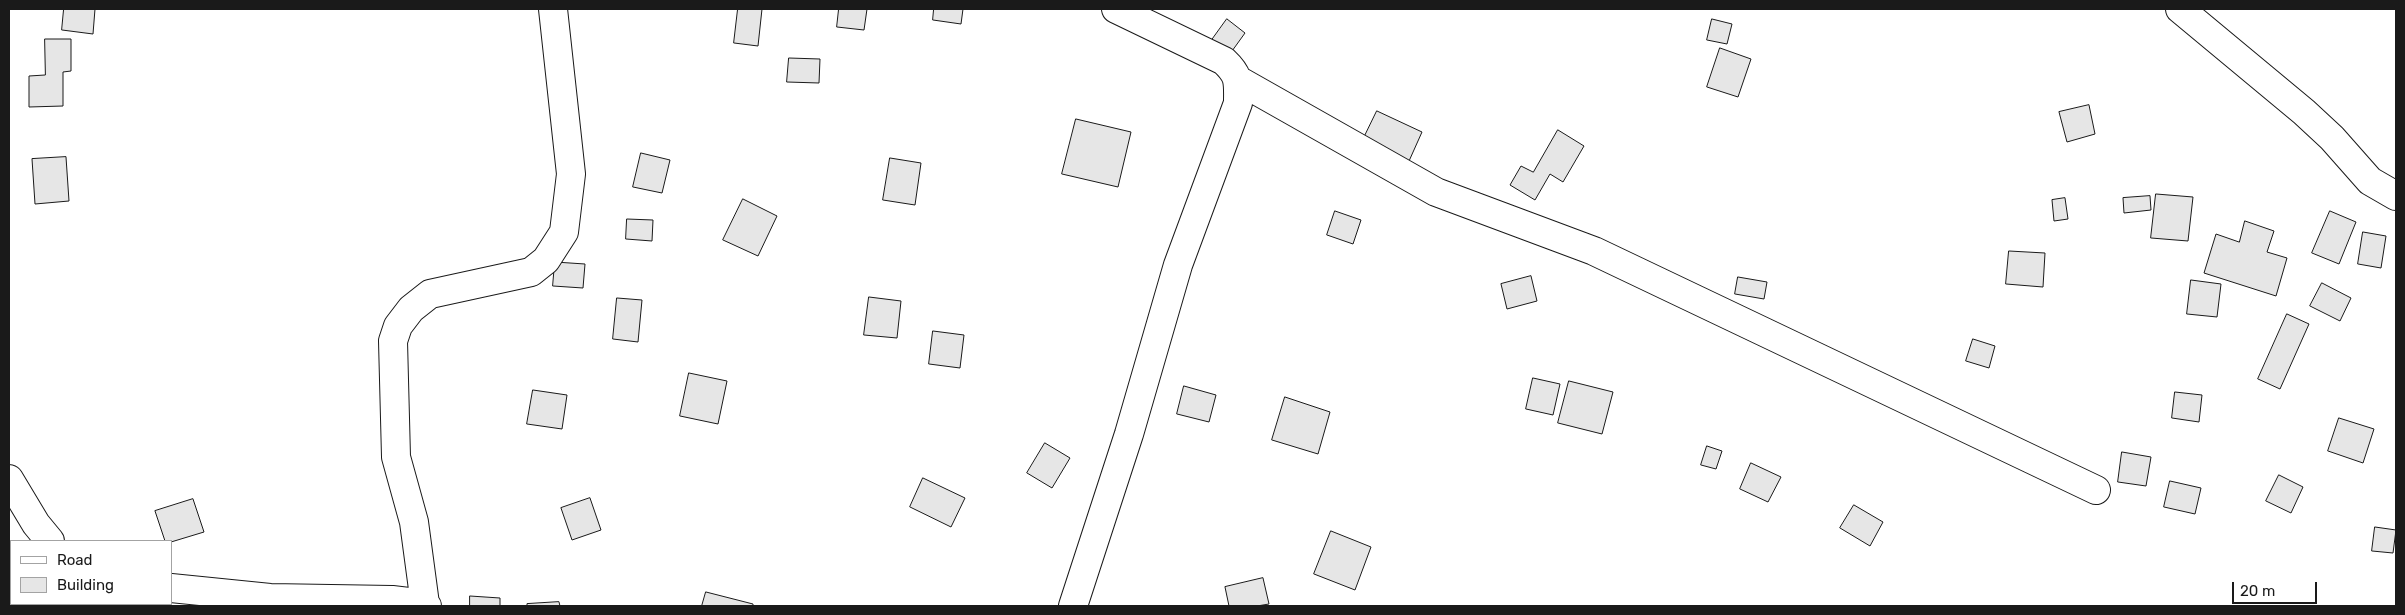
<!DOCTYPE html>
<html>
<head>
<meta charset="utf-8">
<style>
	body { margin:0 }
	#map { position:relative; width:2405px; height:615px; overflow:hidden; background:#fff; font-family:Rubik,sans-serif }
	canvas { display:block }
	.frame { position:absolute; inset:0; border:10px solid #1a1a1a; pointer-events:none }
	.legend { position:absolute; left:10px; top:540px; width:162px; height:65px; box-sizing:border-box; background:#fff; border:1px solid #a3a3a3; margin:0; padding:6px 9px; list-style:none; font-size:15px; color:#1a1a1a }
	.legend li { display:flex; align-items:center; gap:10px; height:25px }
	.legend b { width:25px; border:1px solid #a3a3a3 }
	.scale { position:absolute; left:2232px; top:582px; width:85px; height:22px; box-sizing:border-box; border:2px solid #1a1a1a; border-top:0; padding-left:6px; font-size:15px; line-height:18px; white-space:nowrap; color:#1a1a1a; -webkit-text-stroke:4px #fff; paint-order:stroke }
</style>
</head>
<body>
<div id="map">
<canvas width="2405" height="615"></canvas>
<div class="frame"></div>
<ul class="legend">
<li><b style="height:6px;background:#fff"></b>Road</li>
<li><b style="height:14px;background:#e6e6e6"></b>Building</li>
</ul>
<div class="scale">20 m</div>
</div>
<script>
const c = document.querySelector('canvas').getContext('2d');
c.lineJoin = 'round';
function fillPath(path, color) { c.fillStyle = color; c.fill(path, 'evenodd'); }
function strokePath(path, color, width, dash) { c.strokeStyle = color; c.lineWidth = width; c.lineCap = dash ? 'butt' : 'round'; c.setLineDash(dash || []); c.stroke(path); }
const building = new Path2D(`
	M64,9H95L93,34L62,30Z
	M738,9H762L758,46L734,43Z
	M839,9H867L864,30L837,27Z
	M934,9H963L961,24L933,20Z
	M1227,19L1245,33L1227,58L1209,44Z
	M1712,19L1732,24L1727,44L1707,40Z
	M45,39H71V71L63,72V106L29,107V76L45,75Z
	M1720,48L1751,59L1738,97L1707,87Z
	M789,58L820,59L819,83L787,82Z
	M2089,105L2095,134L2067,142L2059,112Z
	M1377,111L1422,132L1405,170L1359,148Z
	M1076,119L1131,132L1118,187L1062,174Z
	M1558,130L1584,146L1563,182L1550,174L1535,200L1510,185L1521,166L1533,172Z
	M641,153L670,160L662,193L633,187Z
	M66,157L69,201L35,204L32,159Z
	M890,158L921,163L915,205L883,200Z
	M2156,194L2193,197L2188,241L2151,238Z
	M2150,196L2151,210L2124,213L2123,198Z
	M2065,198L2068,219L2054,221L2052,200Z
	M743,199L777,216L758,256L723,240Z
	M1335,211L1361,220L1353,244L1327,235Z
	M2330,211L2356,222L2339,264L2312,253Z
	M627,219L653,220L652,241L626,239Z
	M2245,221L2274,231L2267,252L2287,258L2276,296L2204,273L2216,234L2239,242Z
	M2363,232L2386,236L2381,268L2358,264Z
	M2009,251L2045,253L2043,287L2006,284Z
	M555,262L585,264L583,288L553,286Z
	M1531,276L1537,301L1507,309L1501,284Z
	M1738,277L1767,282L1764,299L1735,294Z
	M2191,280L2221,284L2217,317L2187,314Z
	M2322,283L2351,298L2340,321L2310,306Z
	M869,297L901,301L897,338L864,335Z
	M617,298L642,300L638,342L613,339Z
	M2287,314L2309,324L2280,389L2258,379Z
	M933,331L964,335L960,368L929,364Z
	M1973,339L1995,346L1989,368L1966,361Z
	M689,373L727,381L718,424L680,416Z
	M1533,378L1560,384L1553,415L1526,409Z
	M1569,381L1613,392L1602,434L1558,423Z
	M1184,386L1216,395L1209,422L1177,414Z
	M533,390L567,395L562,429L527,424Z
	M2175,392L2202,395L2199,422L2172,418Z
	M1285,397L1330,412L1318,454L1272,440Z
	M2339,418L2374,429L2363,463L2328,451Z
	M1045,443L1070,458L1052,488L1027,473Z
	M1707,446L1722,451L1716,469L1701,465Z
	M2122,452L2151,457L2146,486L2118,482Z
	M1751,463L1781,477L1768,502L1740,489Z
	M2279,475L2303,487L2291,513L2266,501Z
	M923,478L965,498L951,527L910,507Z
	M2170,481L2201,488L2195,514L2164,507Z
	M590,498L601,530L572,540L561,508Z
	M193,499L204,532L171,542L165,541L155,511Z
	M1854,505L1883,522L1870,546L1840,528Z
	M2375,527L2396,530L2393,553L2372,551Z
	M1331,531L1371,547L1355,590L1314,574Z
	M1263,578L1269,604L1257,606H1229L1225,587Z
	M706,592L753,604V606H702Z
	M470,596L500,598V606H470Z
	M559,602L560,606H527V604Z`);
fillPath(building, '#e6e6e6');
strokePath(building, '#1a1a1a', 1);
const minor = new Path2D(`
	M2180,9L2304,112L2332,138L2370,181L2396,196
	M1238,80L1436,192L1594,251L2096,490
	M9,479L36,524L50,541
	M171,588L270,598L392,600L425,604
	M427,606L425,604L414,522L396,457L393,341L398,326L411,309L430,294L531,272L546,260L564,232L571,174L553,9
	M1073,606L1129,434L1178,265L1238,103C1238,82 1240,76 1224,61L1116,9`);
strokePath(minor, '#1a1a1a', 30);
strokePath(minor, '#fff', 28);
</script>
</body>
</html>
